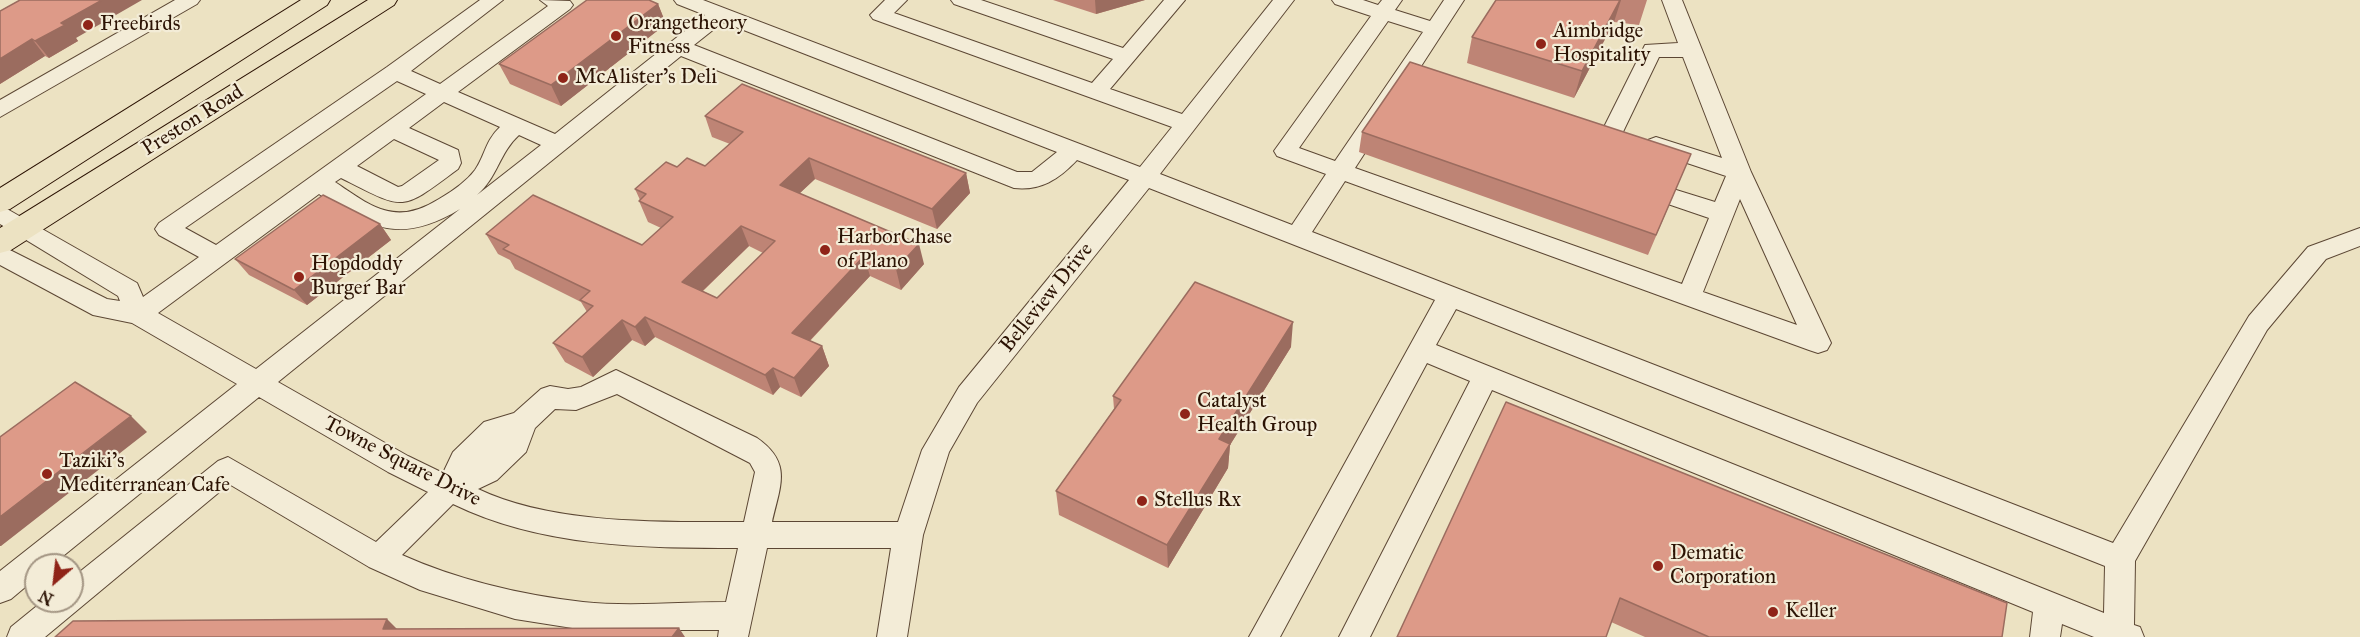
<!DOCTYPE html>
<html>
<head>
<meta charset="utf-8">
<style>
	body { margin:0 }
	#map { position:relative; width:2360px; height:637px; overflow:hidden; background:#ece2c2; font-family:"IM FELL Great Primer",serif }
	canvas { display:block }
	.north { position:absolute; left:24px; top:553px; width:60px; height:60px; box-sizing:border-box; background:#f3ecd7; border:2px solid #a39583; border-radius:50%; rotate:208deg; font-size:16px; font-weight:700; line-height:24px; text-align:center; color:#2c1304 }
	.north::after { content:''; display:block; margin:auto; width:21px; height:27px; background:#8f2418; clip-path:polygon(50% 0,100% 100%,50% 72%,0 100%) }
</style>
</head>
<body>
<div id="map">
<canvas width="2360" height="637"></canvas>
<div class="north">N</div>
</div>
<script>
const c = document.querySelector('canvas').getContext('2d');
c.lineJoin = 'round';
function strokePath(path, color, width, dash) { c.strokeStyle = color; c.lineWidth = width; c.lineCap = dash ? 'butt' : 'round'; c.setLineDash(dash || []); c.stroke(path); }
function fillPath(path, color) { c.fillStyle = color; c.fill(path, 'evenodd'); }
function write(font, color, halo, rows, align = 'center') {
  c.font = font + ' "IM FELL Great Primer",serif'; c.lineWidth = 4.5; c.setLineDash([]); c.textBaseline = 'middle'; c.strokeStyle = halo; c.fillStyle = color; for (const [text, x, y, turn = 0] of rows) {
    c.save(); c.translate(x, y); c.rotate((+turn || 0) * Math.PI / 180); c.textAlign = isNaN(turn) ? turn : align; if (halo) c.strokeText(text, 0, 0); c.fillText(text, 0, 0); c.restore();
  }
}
const minor = new Path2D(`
	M175,0H200L197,4L0,117V100Z
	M480,0H503L411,71L440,84L548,6L540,0L570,1L573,5L570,9L458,92L555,134L705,15L677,4L674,0H703L1140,167L1172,127L873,19L870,15L885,0H907L894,13L1092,83L1113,59L954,4L951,0H981L1123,48L1164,0H1185L1110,89L1182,114L1273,0H1294L1160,174L1292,225L1326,174L1277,156L1274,151L1371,16L1335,4L1332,0H1363L1378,5L1382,0H1402L1395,10L1430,21L1444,0H1464L1355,168L1682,284L1709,218L1665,203L1661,197L1665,191L1673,189L1715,202L1726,176L1648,150L1645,145L1648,140L1656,137L1722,158L1683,57H1659L1621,136L1613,139L1605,136L1602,131L1645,45L1678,43L1662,0H1682L1751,172L1831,343L1827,350L1818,353L1809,350L1345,181L1312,232L2113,543L2249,316L2308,247L2360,228V246L2326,259L2267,330L2135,561L2134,625L2140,627L2144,637H2094L2062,624L2060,637H2030L2033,612L1492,390L1370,637H1339L1470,381L1427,363L1280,637H1249L1435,300L1149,188L977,403L949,452L923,535L907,637H877L891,548H767L748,637H718L719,630H585L515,619L420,590L369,567L229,484L45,637H7L11,627L43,601H72V578L218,461L228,457L376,542L428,492L388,472L259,397L52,565H36V578L11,599L0,603V571L237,384L132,323L93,315L0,265V245L107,299L120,301L118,296L0,224V205L137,283L143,297L199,257L159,235L155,229L159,223L387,67ZM1388,21L1423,32L1335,161L1299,148ZM723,22L1057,152L1032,172H1017L694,45ZM681,56L1014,188C1041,191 1059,179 1077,160L1129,180L959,387L922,450L898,522H772C780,486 793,463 757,438L616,370L581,387L568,389L550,386L541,389L514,413L484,422L453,452L443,473L408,456L278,382ZM397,81L426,94L216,245L185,228ZM444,102L500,127C485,141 485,156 475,170C466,182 451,192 439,199C396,226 373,208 335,182L341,178C406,211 400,212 458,169L461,163L458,150L409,128ZM519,135L541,145L477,195C498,177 499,153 519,135ZM394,139L439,160L402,186L398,187L357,166ZM319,194C370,230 403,244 460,209L256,369L158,313ZM1740,199L1797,325L1703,292ZM1456,309L2105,566L2104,613L1436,345ZM617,394L750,463L755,472L744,522C662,522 553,525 478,489L497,480L526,452L535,428L555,409L576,410ZM453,504C541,547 642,548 738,548L726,602C679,602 630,607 583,602C522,595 458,580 402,555Z`);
const major = new Path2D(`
	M301,0H330L327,5L10,209L0,212V188Z
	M368,0H397L394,5L11,250L0,253V228Z`);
strokePath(minor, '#5c4734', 2);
strokePath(major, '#2c1304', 2);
fillPath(minor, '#f3ecd7');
fillPath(major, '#ece2c2');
fillPath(new Path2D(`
	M1053,0H1145L1096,14Z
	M1496,0H1647L1639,25L1614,22L1574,98L1467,63L1472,37Z
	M658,4L666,24L561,106L510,84L499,64Z
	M0,11L76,38L78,41L49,58L45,56L0,84Z
	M705,116L966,173L970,193L937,229L815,179L800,193L924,264L901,290L870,276L810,341L822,346L829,366L801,397L780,387L773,395L655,337L645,346L632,340L593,377L565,362L553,343L587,312L581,302L515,269L510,260L498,254L486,234L642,245L661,228L648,222L639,201L640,200L635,189L677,167L705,166L730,144L712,137ZM749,246L763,253L717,298L703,291Z
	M1362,132L1691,154L1648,255L1359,152Z
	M380,224L391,240L307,305L249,275L235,259Z
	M1291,347L1230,445L1228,468L1168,568L1059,515L1056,491L1114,409L1113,396Z
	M1506,402L2002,637H1645L1611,622Z`), '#be8475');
fillPath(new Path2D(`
	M102,0H142L76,38L78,41L49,58L35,41L61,23Z
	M1095,0H1145L1096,14Z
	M1620,0H1621L1614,22L1574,98L1582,71Z
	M658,4L666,24L561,106L551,85Z
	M32,39L45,56L0,84V59Z
	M809,158L815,179L787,205L780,185Z
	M966,173L970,193L937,229L932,209Z
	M380,224L391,240L307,305L294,290Z
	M741,226L749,246L691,302L682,282Z
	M919,244L924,264L901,290L896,269Z
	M864,256L870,276L799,352L792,333Z
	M645,317L655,337L645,346L635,327Z
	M622,320L632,340L593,377L582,357Z
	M1293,322L1291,347L1230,445L1228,468L1168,568L1167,545L1219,439Z
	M822,346L829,366L801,397L794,378Z
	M773,368L780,387L773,395L765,375Z
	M131,416L147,432L1,546H0V517Z
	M387,619L405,637L383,629Z
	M679,628L685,637H672Z`), '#9b6c5f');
const building = new Path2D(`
	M20,0H102L61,23L65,25L35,41L32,39L0,59V11Z
	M587,0H649L658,4L551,85L499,64Z
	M1496,0H1620L1582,71L1472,37Z
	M1410,62L1691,154L1656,235L1362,132Z
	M742,84L966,173L932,209L809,158L780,185L919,244L896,269L864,256L792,333L822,346L794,378L773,368L765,375L645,317L635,327L622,320L582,357L553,343L593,306L580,300L590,291L503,249L509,245L486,234L533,195L642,245L673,217L639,201L646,194L635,189L666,162L677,167L687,158L705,166L743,132L705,116ZM741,226L775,241L717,298L682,282Z
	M323,195L380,224L294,290L235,259Z
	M1195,282L1293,322L1219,439L1230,444L1167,545L1056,491L1121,400L1113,396Z
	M75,382L131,416L0,517V437Z
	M1506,402L2007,603L2002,637H1709L1620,598L1606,637H1397Z
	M387,619L383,629L679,628L672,637H55L73,621Z`);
fillPath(building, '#dd9a88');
strokePath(building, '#9b6c5f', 1.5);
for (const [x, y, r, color] of [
	[88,25,6,"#8f2418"],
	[616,36,6,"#8f2418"],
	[1541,44,6,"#8f2418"],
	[563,78,6,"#8f2418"],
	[825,250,6,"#8f2418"],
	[299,277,6,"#8f2418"],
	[1185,414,6,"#8f2418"],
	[47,474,6,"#8f2418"],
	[1142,501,6,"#8f2418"],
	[1658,566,6,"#8f2418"],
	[1773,612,6,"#8f2418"]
]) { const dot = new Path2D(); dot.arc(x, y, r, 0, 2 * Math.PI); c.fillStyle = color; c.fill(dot); strokePath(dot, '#f3ecd7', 2); }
write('21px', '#2c1304', '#f3ecd7', [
	["Orangetheory",628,24],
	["Fitness",628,48],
	["Freebirds",100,25],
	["Aimbridge",1553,32],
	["Hospitality",1553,56],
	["McAlister's Deli",575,78],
	["HarborChase",837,238],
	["of Plano",837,262],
	["Hopdoddy",311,265],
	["Burger Bar",311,289],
	["Catalyst",1197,402],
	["Health Group",1197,426],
	["Taziki's",59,462],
	["Mediterranean Cafe",59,486],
	["Stellus Rx",1154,501],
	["Dematic",1670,554],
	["Corporation",1670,578],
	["Keller",1785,612]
], 'left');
write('21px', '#2c1304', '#f3ecd7', [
	["Preston Road",193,121,-32],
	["Belleview Drive",1047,298,-51],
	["Towne Square Drive",402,462,27]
]);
</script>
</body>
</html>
